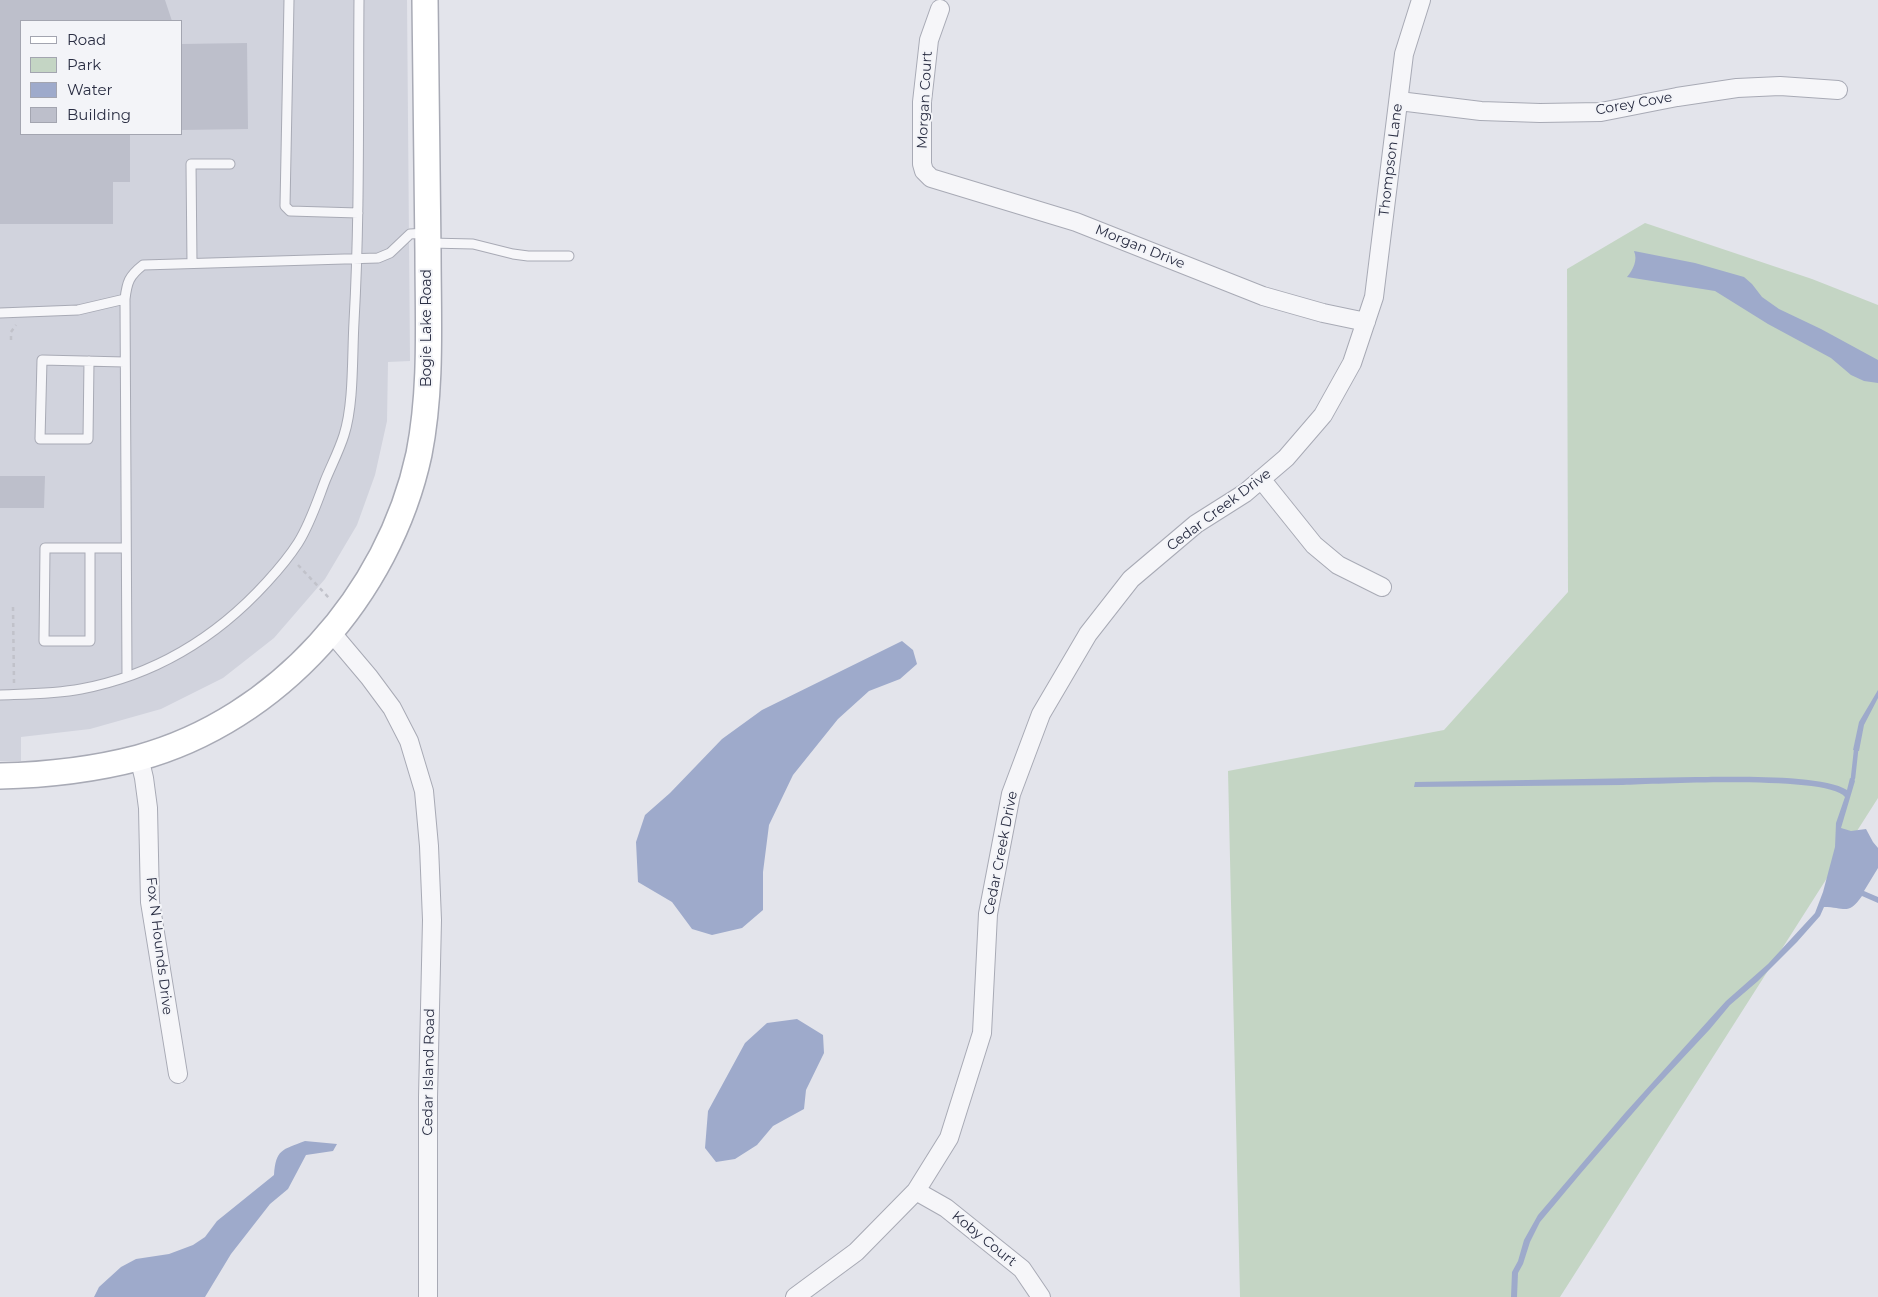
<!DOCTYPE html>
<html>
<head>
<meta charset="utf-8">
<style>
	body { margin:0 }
	#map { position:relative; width:1878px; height:1297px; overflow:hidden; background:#e3e4eb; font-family:Montserrat,sans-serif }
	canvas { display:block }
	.legend { position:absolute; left:20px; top:20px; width:162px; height:115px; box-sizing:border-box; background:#f3f4f8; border:1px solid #a3a5b0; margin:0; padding:6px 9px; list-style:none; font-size:15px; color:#2a2e43 }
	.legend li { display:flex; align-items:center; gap:10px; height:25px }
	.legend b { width:25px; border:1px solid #a3a5b0 }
</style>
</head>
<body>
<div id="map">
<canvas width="1878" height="1297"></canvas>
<ul class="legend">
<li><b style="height:6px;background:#fff"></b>Road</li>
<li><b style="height:14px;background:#c4d5c4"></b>Park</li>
<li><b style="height:14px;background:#9eaacb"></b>Water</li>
<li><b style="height:14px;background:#bdbfcb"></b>Building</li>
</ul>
</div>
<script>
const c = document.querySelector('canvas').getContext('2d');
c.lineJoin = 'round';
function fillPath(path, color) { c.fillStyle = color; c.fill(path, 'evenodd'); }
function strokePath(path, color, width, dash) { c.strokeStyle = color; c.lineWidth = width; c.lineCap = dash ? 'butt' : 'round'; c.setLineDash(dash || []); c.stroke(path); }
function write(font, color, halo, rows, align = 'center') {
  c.font = font + ' Montserrat,sans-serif'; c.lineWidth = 4; c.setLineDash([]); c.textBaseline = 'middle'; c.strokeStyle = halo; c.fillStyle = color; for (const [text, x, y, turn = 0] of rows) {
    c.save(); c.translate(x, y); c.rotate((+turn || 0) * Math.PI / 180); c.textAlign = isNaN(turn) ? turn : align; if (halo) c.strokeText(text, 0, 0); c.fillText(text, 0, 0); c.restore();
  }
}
fillPath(new Path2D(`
	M0,0H407L410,361L388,362L387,421L375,475L357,525L325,579L274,638L223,678L161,709L90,729L21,737V761H0ZM21,21H181V134H21Z`), '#d1d3dd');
fillPath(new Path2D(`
	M1645,223L1812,279L1878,305V798L1560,1297H1240L1228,771L1444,730L1568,592L1567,269Z`), '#c4d5c4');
fillPath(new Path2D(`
	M1634,251L1695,263L1744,277L1752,284L1762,297L1779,309L1821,329L1878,360V383L1864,381L1851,375L1831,358L1768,324L1715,291L1627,277C1633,270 1638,260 1634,251Z
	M902,641L913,650L917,664L900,679L869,691L838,719L793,775L769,825L763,872V910L742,928L712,935L692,929L672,902L638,882L636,842L645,815L670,793L722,739L762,710Z
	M1878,690V698L1864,725L1859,751H1856L1853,750L1859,722Z
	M1696,777C1728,777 1822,774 1847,790L1850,778L1854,779L1855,781L1841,828L1851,831L1866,829L1873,842L1878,848V868L1864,891L1878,897V903L1862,896C1848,916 1845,907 1824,907L1820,916L1797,942L1758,981L1730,1005L1710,1029L1652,1091L1581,1173L1540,1222L1530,1242L1523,1264L1518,1273L1517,1297H1511L1512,1272L1518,1261L1524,1240L1538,1215L1625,1113L1726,1001L1768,964L1815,913L1823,892L1835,847L1836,823L1845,797C1828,775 1657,784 1623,785C1554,786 1484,786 1414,787L1415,782Z
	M797,1019L823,1035L824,1053L806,1090L804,1109L773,1126L757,1145L735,1159L716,1162L705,1148L708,1111L745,1043L767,1023Z
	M305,1141L337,1144L333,1151L306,1155L288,1189L270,1204L231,1254L205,1297H94L99,1287L121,1267L136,1259L169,1254L193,1245L205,1237L217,1221L274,1175C276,1149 282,1150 305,1141Z`), '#9eaacb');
strokePath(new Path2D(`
	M1853,778L1856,751`), '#9eaacb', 4.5);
fillPath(new Path2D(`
	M0,0H165L172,21H21V134H130V182H113V224H0Z
	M247,43L248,129L181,130V44Z
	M0,476H45L44,508H0Z`), '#bdbfcb');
const service = new Path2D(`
	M289,0L285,206L290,211L358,213
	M430,243L473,244L513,254L528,256H569
	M192,263L191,164H230
	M0,313L78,310L125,299
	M89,361L88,439H40L42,360L125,362
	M90,548V641H44L45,548H126
	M127,676L125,299C127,282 129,276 143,265L378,258L390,253L410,234L427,233
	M0,695C27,694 55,694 81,689C155,675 217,637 267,582C278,570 289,557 298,543C310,524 317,502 325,481C331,466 339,451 344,435C354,404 352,356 354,322C360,215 358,107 359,0`);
const minor = new Path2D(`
	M940,9L929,40L922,102V164L924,171L931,178L1076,222L1263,296L1323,313L1366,322
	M1399,101L1481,111L1540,113L1601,112L1677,97L1737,88L1780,86L1838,90
	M1261,479L1314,545L1338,565L1382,587
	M331,632L369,677L392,708L409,741L424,791L429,846L432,920L428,1097V1297
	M139,757L144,778L148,808L150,902L178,1074
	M916,1191L946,1208L1022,1269L1041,1297
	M795,1297L856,1252L916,1191L949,1138L982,1033L988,914L1011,794L1041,714L1088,634L1131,579L1196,524L1245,493L1286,458L1323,415L1352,363L1374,297L1404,54L1421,0`);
const secondary = new Path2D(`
	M0,776C47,775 92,770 138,758C278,720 389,594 419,454C432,388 428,320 428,253C427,169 426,84 425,0`);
strokePath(service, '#a8aab5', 11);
strokePath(minor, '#a8aab5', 20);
strokePath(secondary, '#a8aab5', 28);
strokePath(new Path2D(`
	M11,340V332L16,325
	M298,565L330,599
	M13,607L14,683`), '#c1c2ca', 2.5, [4, 4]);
strokePath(service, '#f6f6f9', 9);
strokePath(minor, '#f6f6f9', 18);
strokePath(secondary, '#fff', 25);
write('14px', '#2a2e43', '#f3f4f8', [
	["Morgan Court",925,100,-87],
	["Corey Cove",1634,104,-10],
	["Thompson Lane",1391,160,-83],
	["Morgan Drive",1140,247,22],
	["Bogie Lake Road",427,328,-90],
	["Cedar Creek Drive",1219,510,-37],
	["Cedar Creek Drive",1001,853,-79],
	["Fox N Hounds Drive",159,946,83],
	["Cedar Island Road",429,1072,-89],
	["Koby Court",984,1239,39]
]);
</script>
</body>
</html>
